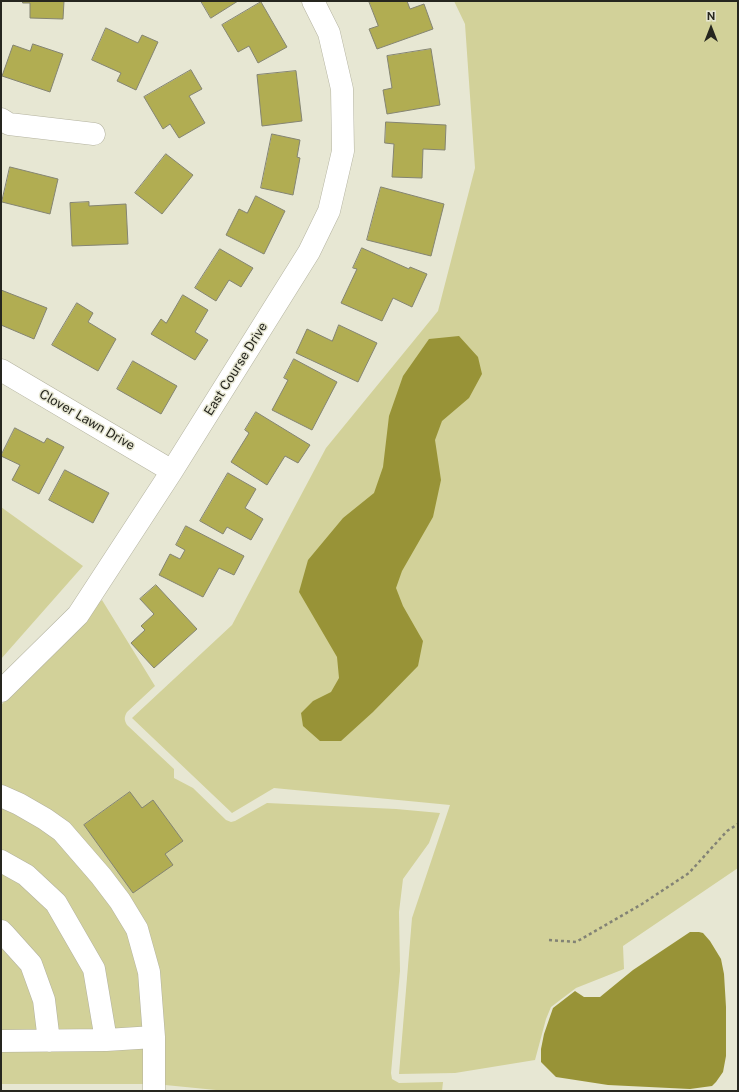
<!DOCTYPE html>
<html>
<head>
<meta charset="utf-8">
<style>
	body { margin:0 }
	#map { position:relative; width:739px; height:1092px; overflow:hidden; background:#e7e7d3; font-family:"Public Sans",sans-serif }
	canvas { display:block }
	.frame { position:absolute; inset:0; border:2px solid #26261f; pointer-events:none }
	.north { position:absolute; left:691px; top:8px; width:40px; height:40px; -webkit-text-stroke:3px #e7e7d3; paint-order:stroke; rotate:0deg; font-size:11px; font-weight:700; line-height:16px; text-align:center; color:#26261f }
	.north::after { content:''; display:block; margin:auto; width:14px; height:18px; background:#26261f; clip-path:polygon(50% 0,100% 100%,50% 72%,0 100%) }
</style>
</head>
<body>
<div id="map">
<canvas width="739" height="1092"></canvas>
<div class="frame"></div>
<div class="north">N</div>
</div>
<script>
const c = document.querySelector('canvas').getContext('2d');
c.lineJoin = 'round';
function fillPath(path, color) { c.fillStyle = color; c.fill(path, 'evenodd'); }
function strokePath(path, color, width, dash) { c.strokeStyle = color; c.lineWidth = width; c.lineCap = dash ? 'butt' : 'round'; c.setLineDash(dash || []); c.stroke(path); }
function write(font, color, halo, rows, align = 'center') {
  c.font = font + ' "Public Sans",sans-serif'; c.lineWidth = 3; c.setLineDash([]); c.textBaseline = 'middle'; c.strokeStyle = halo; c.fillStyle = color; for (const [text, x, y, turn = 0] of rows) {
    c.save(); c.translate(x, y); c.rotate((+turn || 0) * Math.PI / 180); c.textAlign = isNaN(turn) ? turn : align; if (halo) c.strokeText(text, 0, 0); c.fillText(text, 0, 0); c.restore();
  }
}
fillPath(new Path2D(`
	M454,1H738V868L623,946L624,969L576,988L551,1007L546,1019L535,1060L455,1073L399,1074L412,918L450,805L274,788L232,813L132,718L232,625L326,448L438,311L475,168L465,24Z
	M1,507L83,566L1,659Z
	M102,600L155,686L127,712C124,717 124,720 127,725L174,769V778L193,788L226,820L231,822L235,821L267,803L396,809L440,813L429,843L403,879L399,912L400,971L391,1073L392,1079L399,1083L443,1082L442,1091H226L155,1084H1V705L84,622L94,607Z`), '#d2d199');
fillPath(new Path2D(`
	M459,336L478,357L482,374L469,398L442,421L435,440L441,480L433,517L402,571L396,588L403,606L423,641L418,666L373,712L341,741H320L303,726L301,713L313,701L331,692L339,678L337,657L299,592L308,560L343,518L374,493L383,467L389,416L403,376L429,339Z
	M690,932H699L703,933L710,941L721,959L724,974L726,1007V1056L723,1072L716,1082L712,1086L690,1089L608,1085L556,1077L541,1062V1049L544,1034L553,1008L575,991L584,997H600L633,970Z`), '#989337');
const building = new Path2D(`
	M23,1H64L63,19L30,18V3H23Z
	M201,1H238L211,18Z
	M369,1H407L410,9L424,4L433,29L377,49L369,29L378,26Z
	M261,2L287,47L258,63L249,46L238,52L222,25Z
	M106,28L138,43L142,35L158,42L136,90L117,81L121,73L92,60Z
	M33,44L63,54L50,92L2,76L13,45L30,51Z
	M431,49L440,105L387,114L383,90L392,88L387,56Z
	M191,70L202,89L189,96L205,123L179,138L170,124L163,129L144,97Z
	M296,71L302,121L262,126L257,75Z
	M386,122L446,125L445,150L423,149L422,178L392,177L394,144L385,143Z
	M272,134L300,140L297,157L300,158L293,195L261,188Z
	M166,154L193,175L162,214L135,193Z
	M10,167L58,179L50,214L2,202Z
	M381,187L444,204L431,256L367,240Z
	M256,196L285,211L264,254L226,235L239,209L247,213Z
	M89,202V206L126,204L128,244L72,246L70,203Z
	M362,248L409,269L410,267L427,274L412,307L393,298L382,321L341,303L357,269L353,268Z
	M220,249L253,268L241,287L229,280L216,301L195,288Z
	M1,290L47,308L34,339L1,325Z
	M183,295L208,310L195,332L208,340L195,360L151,334L161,319L166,323Z
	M77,303L93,313L88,322L116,339L98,371L52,345Z
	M339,325L377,343L358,382L296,353L307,329L332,341Z
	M294,359L337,382L312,430L272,410L288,380L284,378Z
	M133,361L177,386L161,414L117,389Z
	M256,412L310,445L298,463L285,456L267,485L231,462L249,433L245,430Z
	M15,428L44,443L47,438L64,447L39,494L12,480L20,465L1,456Z
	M65,470L109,493L93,523L49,500Z
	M228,473L256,489L245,508L263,519L251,540L227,527L223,534L200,521Z
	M186,526L244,556L234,575L219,568L203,597L159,575L170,554L180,559L185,550L176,545Z
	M156,585L197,629L154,668L131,643L145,630L141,626L154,614L140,599Z
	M130,792L142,808L153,800L183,841L165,854L173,865L133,893L84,825Z`);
fillPath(building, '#b1ad52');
strokePath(building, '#848472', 1);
const minor = new Path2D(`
	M1,119L9,124L94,134
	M1,370L172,471
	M1,691L78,615L172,471L309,252L329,211L343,151L342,89L329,33L313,1
	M1,796L19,804L45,819L62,831L101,876L120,901L137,929L149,972L154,1037V1091
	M1,861L26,875L56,903L94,969L106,1040
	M1,931L5,935L31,964L44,1000L49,1041
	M1,1041L106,1040L154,1037`);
strokePath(minor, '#b3b29f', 23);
strokePath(new Path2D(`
	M549,940L576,942L642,904L689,873L727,831L738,824`), '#828275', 2.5, [3, 3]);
strokePath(minor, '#fff', 22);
write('13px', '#26261f', '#e7e7d3', [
	["East Course Drive",236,369,-58],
	["Clover Lawn Drive",87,420,30]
]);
</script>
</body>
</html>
